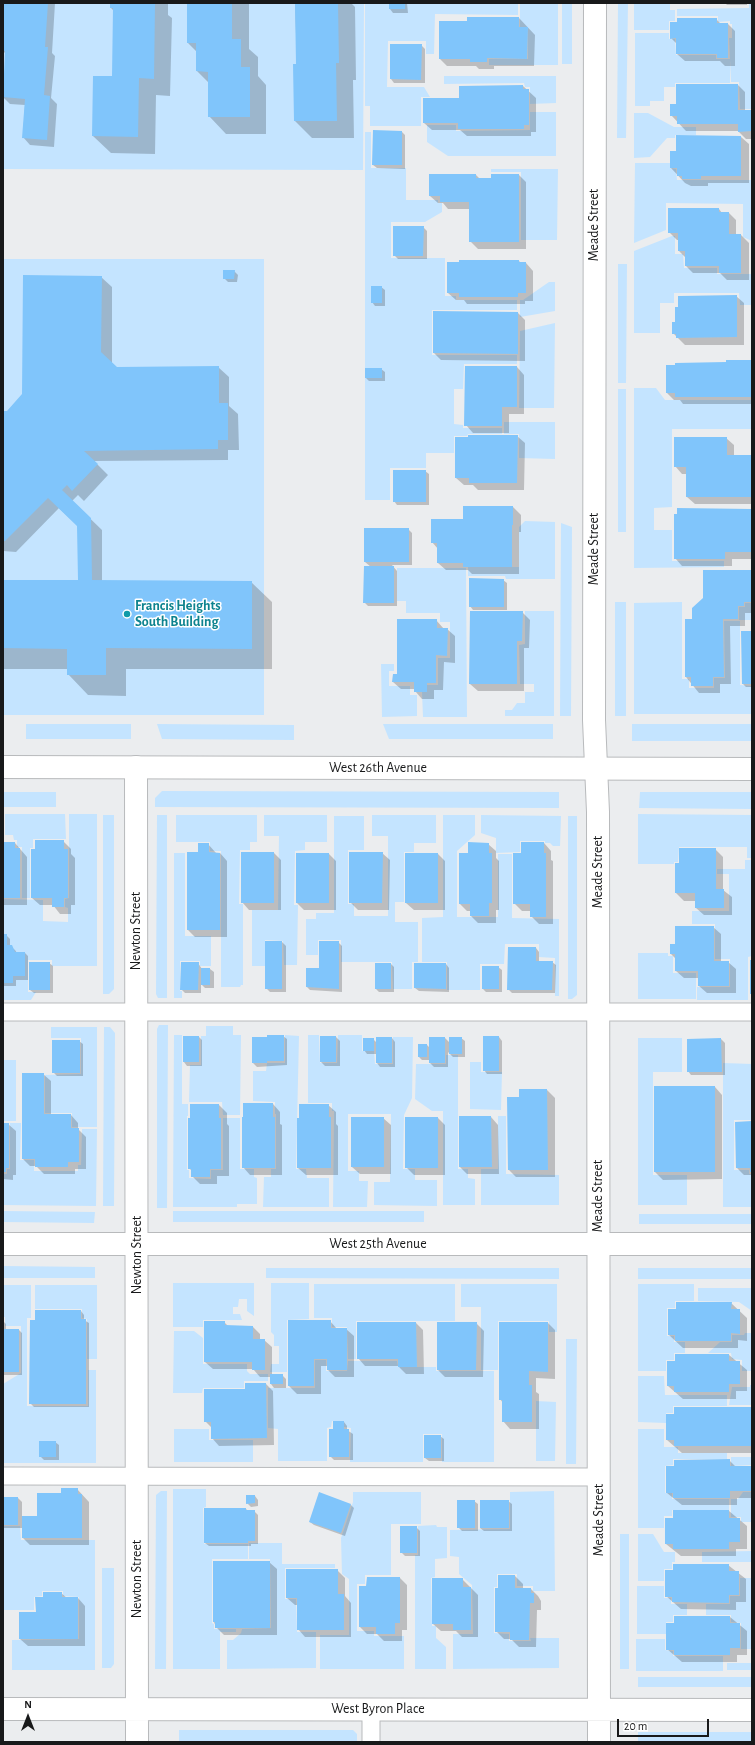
<!DOCTYPE html>
<html>
<head>
<meta charset="utf-8">
<style>
	body { margin:0 }
	#map { position:relative; width:755px; height:1745px; overflow:hidden; background:#ebedef; font-family:"Alegreya Sans",sans-serif }
	canvas { display:block }
	.frame { position:absolute; inset:0; border:4px solid #18191a; pointer-events:none }
	.north { position:absolute; left:8px; top:1697px; width:40px; height:40px; -webkit-text-stroke:3px #fff; paint-order:stroke; rotate:0deg; font-size:11px; font-weight:700; line-height:16px; text-align:center; color:#18191a }
	.north::after { content:''; display:block; margin:auto; width:14px; height:18px; background:#18191a; clip-path:polygon(50% 0,100% 100%,50% 72%,0 100%) }
	.scale { position:absolute; left:617px; top:1719px; width:92px; height:18px; box-sizing:border-box; border:2px solid #18191a; border-top:0; padding-left:5px; font-size:12px; line-height:14px; white-space:nowrap; color:#18191a; -webkit-text-stroke:3px #fff; paint-order:stroke }
</style>
</head>
<body>
<div id="map">
<canvas width="755" height="1745"></canvas>
<div class="frame"></div>
<div class="north">N</div>
<div class="scale">20 m</div>
</div>
<script>
const c = document.querySelector('canvas').getContext('2d');
c.lineJoin = 'round';
function fillPath(path, color) { c.fillStyle = color; c.fill(path, 'evenodd'); }
function strokePath(path, color, width, dash) { c.strokeStyle = color; c.lineWidth = width; c.lineCap = dash ? 'butt' : 'round'; c.setLineDash(dash || []); c.stroke(path); }
function write(font, color, halo, rows, align = 'center') {
  c.font = font + ' "Alegreya Sans",sans-serif'; c.lineWidth = 3; c.setLineDash([]); c.textBaseline = 'middle'; c.strokeStyle = halo; c.fillStyle = color; for (const [text, x, y, turn = 0] of rows) {
    c.save(); c.translate(x, y); c.rotate((+turn || 0) * Math.PI / 180); c.textAlign = isNaN(turn) ? turn : align; if (halo) c.strokeText(text, 0, 0); c.fillText(text, 0, 0); c.restore();
  }
}
fillPath(new Path2D(`
	M3,3H364L363,170L3,169Z
	M365,3H518V15L435,14L434,54H426V41H388L387,87H424L430,97H421V126H370V106H365Z
	M520,3H558V65H489V59H528V27H520Z
	M562,3H572V64H562Z
	M618,3H628L626,138H617Z
	M634,3H670V10H675V21H669V30H634Z
	M749,3H752V109H740L739,82H731L729,38H732V24H730V21L718,22V16H677V9L749,8Z
	M635,33H669V39H675L676,55H716V59H730V83H675V87H664V101H650V106H635Z
	M444,76H556V103L530,104V87H525L524,83L444,84Z
	M530,112H556V156H448L427,142V125H456V131L530,130Z
	M634,113H648L674,127H696V135H675V138H667L650,157L634,158Z
	M365,132H371V168H406V200H438V203H442V212L425,222H391V258H445V296H456V300H517V310H432V355H517V364H464L463,389H454V424L463,425V428H502V434H468L467,436H454V453H426V468H390V500H365Z
	M635,163H670V168L676,169L677,180H752V241L743,237V204L666,203V230L634,243Z
	M491,169H558L557,240H521V172H491Z
	M672,236H675V254H683L684,268H717V274H752V305H740L739,293H674V303H660V333H634V251Z
	M3,259H264V715H3Z
	M618,264H627L626,383H618Z
	M549,282H555V311L520,317V300H523Z
	M555,323L554,408H519L520,331Z
	M634,388H656L665,400H752V429H672V507L654,508V530H672V561H724V567L634,568Z
	M618,389H626V532H618Z
	M504,422H555V459L519,458V434H504Z
	M525,521L555,522V579H506L505,576H468V567H519V527Z
	M561,523L572,527L571,716H560Z
	M397,568H466L467,717H423L422,692H427V685H438V658H450V622H440V613H406V601H397Z
	M615,602H626V716H615Z
	M682,602V679H689V688H714V678H725L724,621H740V685L752,686V714H634V603Z
	M745,603H752V620H739V607H745Z
	M525,611H554V716H505V710H512L517,703H525V692H534V684H520L519,645L525,644Z
	M381,664H394V671H389V686H410V695H417V716L382,717Z
	M26,724H131V739H26Z
	M157,724L294,725V740L162,739Z
	M383,724H553V739H389Z
	M632,724H752V741H632Z
	M162,791L559,792V808L155,807V798Z
	M3,792H56V807H3Z
	M640,792H752V809L639,808Z
	M5,814H65L66,839H33V848H30V898H22V847H17V840H14L13,835H5Z
	M69,814H97V966H52V960H28V992H36L31,1000H3V899L43,900V921L68,922V908L65,907V899L69,898Z
	M638,814L752,815V858H747V847H679L678,862H674V864H638Z
	M103,815H114V989L109,994H103Z
	M157,815H167V998H158L156,994Z
	M176,815H257V842H250V850H240L239,904H243V985H241L240,987H221V851H210V842H176Z
	M264,815H327V842H305V850L295,851L294,905H298L297,965H284L283,941L265,940V966H252V910H278L279,836H264Z
	M372,815H436V843H414V852H404V902H395V922H418V962H412V989H393L392,962H341V940H318V955H306V919H316V913H334V816H364V850H348V904H354V916H388V836H372Z
	M443,815H475V835L457,851V917H498V854H512V918L559,919V996H555V958L539,957V944H505L504,964H480V990H447V962H422V918L443,917Z
	M481,815L561,816L560,846H553L550,843H545V841H520V852L496,853V838L481,833Z
	M568,816H577V995L572,999H568Z
	M174,853H185V936H211V966H200V961H180V991H182V998H174Z
	M745,860H751V891H752V956L748,957V1000H697V987H730V959H715V924H692V911H729V874H717V869H745Z
	M638,953H668V956H673V973H696V999H638Z
	M159,1025H168L167,1208H157V1029Z
	M206,1026H233V1035H241L240,1115H223L222,1102H189L190,1065H201V1036H206Z
	M51,1027H97V1127H72V1113H45V1075L81,1074V1038H51Z
	M104,1027H110L115,1033L114,1206H103Z
	M174,1035H182V1104H188V1116H187V1170H189V1178L211,1179V1170H223V1118H240V1169H254V1177L257,1178V1204H237V1207H173Z
	M285,1035L299,1036L296,1169H306L307,1178H329V1207H263L264,1177H271V1169H276V1114H275V1102L253,1101V1071H266L267,1063H285Z
	M308,1035H319L320,1063H337L338,1035H362V1051H374L375,1064H393V1037H413L412,1098L404,1115L403,1169H415V1180H437V1206L374,1205V1182H390L391,1114H348V1171H359V1181H368L367,1207H333L334,1111H332V1103H308Z
	M638,1038H682V1072H653V1175H687V1205H638Z
	M446,1055H458V1169H468V1178L475,1179V1205H443V1111H432L415,1099L416,1064H446Z
	M3,1060H16V1121H3Z
	M470,1062H481V1072H502L501,1110L470,1109Z
	M723,1063L752,1064V1120H734V1170H749V1174H752V1207H723Z
	M498,1116H506V1174L559,1175V1205H481V1169H498Z
	M10,1123H21L20,1160H34V1171H78V1165H81L82,1129H97L96,1206L3,1205V1174H7V1169H10Z
	M3,1211L95,1212L94,1223L3,1222Z
	M173,1211H424V1222H173Z
	M639,1214H752V1224H639Z
	M3,1266L95,1267V1278H3Z
	M266,1268H559V1279L266,1278Z
	M638,1268H752V1279H638Z
	M173,1283H254V1316L247,1311V1299H239L238,1307H233V1314H240L242,1320H203V1327H173Z
	M271,1283H309V1319L287,1320V1372H270L271,1364H279V1346H274V1335L271,1332Z
	M314,1284H455V1321H356V1359H348L347,1327H332V1318H314Z
	M461,1284H557V1332H549V1321H498V1370H481V1307H461Z
	M638,1284H694V1301H675V1308H667V1336H674V1342H685V1353H674V1360H666V1371H638Z
	M3,1285H31V1318H27V1406H88V1370H96V1463H3V1384L21,1373V1326H5V1317H3Z
	M35,1285H97V1359H87V1319L82,1318V1309H35Z
	M698,1288H752V1311L739,1302L698,1301Z
	M174,1331H194L203,1338V1364H247V1371L250,1374H268V1381H244V1388H203L202,1393H173Z
	M745,1333H752V1371H742V1360L732,1359L731,1353H708L720,1342H732V1335H744Z
	M566,1339H577L576,1464H566Z
	M315,1360H326V1371H347L348,1361H397L398,1367H436V1371H494V1462H442V1434H423V1462H350L351,1428L344,1427V1421H332L331,1427L327,1428V1461H278V1429L268,1428V1388H315Z
	M638,1376H664L665,1395H727V1406H673V1413H666V1423L638,1422Z
	M750,1385H752V1405H729L732,1387H750Z
	M536,1401L556,1402L555,1461H536Z
	M174,1429H209V1440H253V1462H174Z
	M638,1429H664V1447H678V1453H727V1459H673V1465L665,1466V1493H672V1499H729V1510H672V1516H664V1528H638Z
	M731,1457H752V1465L731,1466Z
	M173,1489H206V1507L203,1508L204,1544H248V1559H212V1623L214,1624V1629H236V1632H220V1669H173Z
	M161,1491H167L166,1669H155L156,1495Z
	M554,1491L555,1591H533V1586H517V1574H497V1587H494V1633L509,1634V1641H531L530,1638H559V1668L453,1669V1634H473L472,1585L459,1574V1557L450,1556V1530L510,1529V1492Z
	M353,1492H421V1524H391V1575H365V1584H357V1631H374V1636H404V1669H320V1635H349V1579L342,1574L341,1538L353,1502Z
	M743,1492H752V1522H741V1517H731V1499H738Z
	M436,1525L437,1527H447V1558L435,1559V1577L431,1578L432,1626H436V1638L446,1647V1669H415V1555H418V1526Z
	M3,1526H20L21,1540H95V1670H12V1640L79,1639V1597L63,1596V1591H42V1596L34,1597V1610H3Z
	M620,1534H629V1669H620Z
	M638,1534H653L664,1552H675V1562H672V1569H664V1581H638Z
	M249,1543H282V1564H335V1568H285V1599H296L297,1632H316V1668L227,1669V1640H233L241,1633L242,1629L271,1628L270,1559H249Z
	M752,1551V1562H702V1552Z
	M102,1568H114V1664L111,1668H102Z
	M740,1578H752V1649H741V1623L731,1622V1615H706V1604H730V1596H740Z
	M637,1586H664V1598H671V1604H687V1615H673V1622H666V1634H637Z
	M636,1639H665V1650L673,1651V1656H723V1671H636Z
	M727,1663H752V1670H727Z
	M638,1677H752V1687H638Z
	M179,1730H353L357,1734V1741H179Z
	M638,1732H752V1742H638Z`), '#c4e4ff');
fillPath(new Path2D(`
	M5,3H55L52,53L55,56L51,98L57,104L54,147L30,145L23,137L25,105L10,104L3,97L6,54L3,51Z
	M111,3H168V15L172,18L170,96L156,95L155,154L111,153L93,136L113,77L114,11L111,8Z
	M188,3L249,4V49L258,57V76L266,85V134H226L209,116V83L197,71V52L188,43Z
	M295,3H351L355,7L356,80H353L354,138H312L295,121L294,65H297Z
	M390,3H407L408,13H393L390,9Z
	M725,3H747V5H727Z
	M519,18L535,35L534,66H494V69H479L476,66H447L440,59L468,22Z
	M716,19L721,24H728L735,31V66H725L720,61H685L677,54V44L671,38Z
	M391,45H421L425,49V83H394L391,79Z
	M738,85L745,92V111H752V139H746L738,131H686L671,115L677,105Z
	M523,86L536,98V132H531V136H467L460,130H432L424,123L460,99Z
	M402,132L405,135V169L377,168L373,165Z
	M677,136L741,137L749,144V183H708V186H691L685,183L671,168L677,152Z
	M476,175L480,179H492L519,175L526,182V249H478L470,241V209H448L443,203H438L430,196Z
	M719,209L722,213H729L736,220V235H741L749,243V280H727L720,273H693L686,266V258L679,251V240H677L669,232Z
	M423,227L427,231V259H398L394,255Z
	M519,261L521,263H526L533,271V301H525V304H467L464,300H456L448,293Z
	M234,271L238,275L237,282H228L224,278Z
	M101,277L112,287V363L116,368L218,367L229,377V406L238,414L239,450H228V460L94,461L108,475L84,501L78,495L72,501L102,530V581L251,582L272,602V669H126V696L88,695L68,674V669H3V581H79L78,526L59,508L16,552L3,551V412H8L23,395Z
	M381,287L385,290V306H375L372,302Z
	M736,296L744,303V345H685L673,333L676,323Z
	M518,313L525,320V361L441,360L434,353Z
	M752,361V404H683L680,400H674L667,393L727,363Z
	M466,367H517L524,375V414H509V433H473L466,425Z
	M381,369L385,372V381H369L366,378Z
	M517,436L525,443L524,490H478L473,485H464L456,478Z
	M726,438L734,445V456H752V504H695L687,497V474H682L675,466Z
	M425,471L429,474V505H397L394,501Z
	M464,507H513L521,515V532H519V574H472L468,570H446L438,563V549L432,542L464,520Z
	M752,510V559H732V566H682L675,558Z
	M408,529L412,533V565H392L397,571V606H368L364,602L371,567L365,562Z
	M752,571L751,613H745V626H730L731,684H720V693H699L686,677V620H693Z
	M503,580L507,583V610H473L470,606Z
	M522,612L530,620L529,648H524V691H478L470,684Z
	M436,620L444,629H447L455,636V663L444,662L443,690H434V699H422L415,691V689H401L393,682Z
	M752,632V687H746L743,684Z
	M63,841L71,849V854L75,858V905H71V914H60L53,905H40L32,898Z
	M3,843H15L27,857V905H3Z
	M544,843L551,851V860L553,861V924H539L531,916V911H522L514,903L522,854Z
	M208,844L216,853H220L227,861V937H195L188,930L199,853Z
	M488,844L496,851V858L499,861V910H496V923H478L471,916V911H467L460,904L469,854Z
	M715,849L723,857V890L732,897V915H704L696,908V901H684L676,893V864H680Z
	M274,853L281,860V910H249L242,902Z
	M382,853L390,860L389,910H358L350,902Z
	M329,854L336,861V910H304L297,903Z
	M438,854L445,861V910H414L406,903Z
	M713,927L721,934V962H728L736,969V993H707L699,986V978H684L676,971V959L671,954L676,945Z
	M3,935H6L10,939V946L15,950L17,953H25L28,956V980H16V986H3Z
	M282,942L286,946V992H270L266,988Z
	M338,942L342,946V992L310,990L307,987Z
	M536,948L539,952V962H552L556,965L555,993H512L508,989Z
	M49,963L53,966V993H34L30,990Z
	M198,963L202,969H210L214,972V988H205L201,984V993H185L181,989Z
	M391,964L394,967V992H379L376,989Z
	M446,964L449,968V992L419,991L415,988Z
	M498,967L502,970V992H486L483,989Z
	M283,1036L287,1039V1065L257,1067L253,1063V1038Z
	M199,1037L202,1040V1066H187L184,1062Z
	M321,1037H336L340,1041V1066H325L321,1062Z
	M499,1037L502,1041V1074H487L484,1070Z
	M392,1038L395,1042V1067H380L377,1063V1054H367L364,1050L373,1039L377,1043Z
	M445,1038L450,1043L461,1038L465,1041V1057H453L448,1052V1067H434L430,1063V1060H422L419,1057L427,1045L430,1048Z
	M721,1039L725,1043V1075H691L688,1071Z
	M79,1041L83,1044V1076H57L53,1072Z
	M43,1074L51,1081V1115H71L78,1123V1129L86,1137V1169H75V1174H44L36,1166H30L23,1159Z
	M655,1087H715L722,1095V1179L663,1180L655,1172Z
	M520,1090H547L555,1098V1177H516L509,1170L508,1098H520Z
	M273,1104L280,1112V1124L282,1125V1175H250L243,1167Z
	M191,1105H219L227,1113V1124L229,1126V1176H217V1184H200L192,1176V1171L189,1168Z
	M328,1105L336,1112V1124L338,1126V1175H306L298,1168Z
	M491,1117L498,1125L499,1174H467L460,1167Z
	M383,1118L391,1125V1174H360L352,1167Z
	M438,1118L445,1125V1175H414L406,1167Z
	M752,1122V1175H744L737,1168Z
	M3,1124H8L16,1131V1175H13V1180L3,1179Z
	M731,1303L747,1318V1341L738,1340V1348H683L669,1335L677,1310Z
	M81,1311L84,1315V1320L89,1323V1407H34L30,1403Z
	M3,1321L6,1324V1330H19L22,1333V1375H3Z
	M289,1321H330L337,1329H346L354,1336V1377H335L328,1370V1366H321V1394H297L289,1386Z
	M205,1322H224L228,1326L253,1327L260,1334V1340H264L272,1347V1375H282L286,1379V1388H274L271,1384V1377H260L253,1369H213L205,1362Z
	M416,1323L423,1330L424,1374H406L398,1366H365L358,1358Z
	M476,1323L484,1331L483,1377H445L438,1370Z
	M548,1323L555,1330V1379L536,1378V1392L539,1394V1429H510L503,1421V1403L500,1399Z
	M729,1355L747,1370V1391H736V1399H683L668,1386V1362Z
	M266,1384L273,1391L274,1445L219,1446L212,1438V1428L205,1421L246,1390Z
	M752,1408V1453H682L667,1440Z
	M344,1422L347,1426V1430L353,1434V1460H334L330,1456L334,1430Z
	M440,1436L444,1439V1461H429L425,1458Z
	M55,1442L59,1445V1460H44L40,1456Z
	M729,1460L736,1467L752,1468V1498H737V1505H682L667,1493Z
	M77,1489L89,1502V1545H30L23,1538V1528H3V1498H18L22,1502V1517H38L62,1494Z
	M320,1494L351,1505L354,1508L345,1536L314,1525L310,1522Z
	M255,1496L258,1500V1506L251,1507L247,1503Z
	M474,1501L478,1504V1531H462L458,1527Z
	M508,1501L512,1504V1531H484L480,1528Z
	M246,1509L248,1511H254L258,1515V1544H251V1546H209L205,1543Z
	M729,1511L747,1526V1549H736V1556H681L666,1544L674,1519Z
	M416,1527L420,1531V1556H405L401,1552Z
	M269,1562L277,1569V1635H224L216,1627L214,1622Z
	M728,1565L746,1579V1602H736V1610L681,1609L666,1596Z
	M287,1570H337L345,1578V1596L351,1603V1637H305L298,1629V1605H295L287,1598Z
	M499,1576H515L523,1584V1589H531L538,1596L541,1601V1610H537L536,1647H519L511,1639H504L496,1631Z
	M400,1578L407,1585V1630H402V1641H384L377,1634H367L360,1627L367,1587Z
	M462,1579L478,1595V1637H462L456,1631H441L433,1624Z
	M61,1593L67,1598H78L85,1606V1646H28L20,1639L37,1613Z
	M675,1617H730L747,1631V1655H737V1662H682L667,1649L675,1624Z`), '#0003');
fillPath(new Path2D(`
	M4,3H48L45,47H48L44,95L50,96L47,140L22,138L25,99L3,97L5,51H3Z
	M110,3H155L154,79L139,78L138,137L92,136L93,76H112L113,8H110Z
	M187,3H232V39H241V67H250V117H208V72L196,71V43H187Z
	M295,3H338L339,63H336L337,121H294L293,64H296Z
	M389,3H405V9H389Z
	M467,17H519V27H528L527,59L487,58V62H470V59H439V21H467Z
	M677,18H717V23H728V58H717V54H676V38L670,39V22H677Z
	M390,44H422L421,80L390,79Z
	M676,84H738V110H752V131L738,132V124H677V116H670V104H676Z
	M523,85V89H529V125H524V129H458V123H423V98H459V86Z
	M373,130L402,131V165H372Z
	M676,135L741,136V176H701V179H682V176H677V168H670V151H676Z
	M429,174H476V178H491V174H519V242H469V202H440V196H429Z
	M668,208H719V212H729V234H741V273H719V266H685V251H678V233H668Z
	M393,226H424L423,256H393Z
	M459,260H519V262H526V293H518V297H459V293H447V262H459Z
	M223,270H235L234,279H223Z
	M23,275L102,276L101,352L117,367L219,366V403H228V440H218V449L84,451L98,464L72,491L67,485L62,490L91,518L92,580L252,581V649L106,648V675H67V649L3,648V580H78L77,526L48,498L5,541H3V411H7L22,394Z
	M371,286H382V303H371Z
	M737,295V337L676,338V334H672V322H675V307H678V296Z
	M433,311L518,312V354L433,353Z
	M726,360H752V397H675V393H666V365H675V363L726,362Z
	M465,366H517V407H502V426H464Z
	M365,368H382V378H365Z
	M468,435H518L517,483H469V478H455V437H468Z
	M674,437H727V455H752V497H686V467H674Z
	M393,470H426V502H393Z
	M463,506H513V525H512V567H463V563H437V543H431V519H463Z
	M677,508L752,509V552H725V559H674V514H677Z
	M364,528H409V562H364Z
	M364,566H394V603H363Z
	M703,570H752V602H744V606H738V619H723L724,677H713V686H691V677H685V619H692V608L703,598Z
	M469,578L504,579V607H469Z
	M470,611H523L522,641H517V684H469Z
	M397,619H437V628H448L447,656L436,655V683H427V692H414V682H392L393,674H397Z
	M741,631H752V684H742Z
	M35,840H64V849H68V898H64V907H52V898H31V849H35Z
	M3,842H15V848H20V898H3Z
	M468,842L489,843V853H492V903H489V916H470V904H459V853H468Z
	M521,842H544V853H546V917H530V904H513V853H521Z
	M198,843H209V852L220,853V930H187V852H198Z
	M679,848H716V889H724V908H695V893H675V863H679Z
	M241,852H274V903H241Z
	M349,852H383L382,903H349Z
	M296,853H329V903H296Z
	M405,853H438V903H405Z
	M675,926H714V961H729V986H698V971H675V954H670V944H675Z
	M3,934H7V945H12L15,952H25V976H13V983H3Z
	M265,941H282V989H265Z
	M319,941H339V989L306,987V968H319Z
	M508,947H536V961H553L552,990H507Z
	M750,960H752V994H750Z
	M29,962H50V990H29Z
	M181,962H199L198,990H180Z
	M375,963H391V989H375Z
	M414,963H446V989L414,988Z
	M482,966H499V989H482Z
	M201,968H210V985H201Z
	M267,1035H284V1061H267Z
	M183,1036H199V1062H183Z
	M320,1036H336V1062H320Z
	M483,1036H499V1071H483Z
	M252,1037H267V1063H252Z
	M376,1037H392V1063H376Z
	M429,1037H445V1063H429Z
	M449,1037H462V1054H449Z
	M363,1038H374V1051H363Z
	M721,1038L722,1072H687V1039Z
	M52,1040H80V1073H52Z
	M418,1044H427V1057H418Z
	M22,1073H44V1114H71V1128H79V1162H68V1167H35V1159H22Z
	M654,1086H715V1172H654Z
	M519,1089H547L548,1170H508L507,1097H519Z
	M243,1103H273V1117H275V1168H242V1117H243Z
	M190,1104H219V1118H221V1169H210V1177H191V1169H188V1118H190Z
	M299,1104H329V1117H331V1168H297V1118H299Z
	M459,1116H491L492,1167H459Z
	M351,1117H384V1167H351Z
	M405,1117H438V1168H405Z
	M752,1121V1172H750V1168H736L735,1122Z
	M3,1123H9V1168H6V1172H3Z
	M676,1302H732L731,1309H740V1334L731,1333V1341H675V1335H668V1309H676Z
	M35,1310H81V1319H86V1404H29L30,1320H35Z
	M288,1320H331V1328H347V1370H327V1359H314V1386H288Z
	M204,1321H225V1325L253,1326V1339H265V1370H252V1362H204Z
	M357,1322H416L417,1367H398V1359H357Z
	M437,1322H477L476,1370H437Z
	M499,1322H548V1372L529,1371V1385H532V1422H502V1400H499Z
	M3,1329H19V1372H3Z
	M675,1354H729V1361H740V1384H729V1392H674V1386H667V1361H675Z
	M270,1374H283V1384H270Z
	M245,1383H266L267,1438L211,1439V1422H204V1389H245Z
	M674,1407H752V1446H674V1440H666V1414H674Z
	M333,1421H344V1429H349V1457H329V1429H333Z
	M424,1435H441V1458H424Z
	M39,1441H56V1457H39Z
	M730,1459V1466H751V1491H730V1498H673V1493H666V1466H674V1460Z
	M61,1488H78V1494H82V1538H22V1516H37V1493H61Z
	M319,1492L351,1504L341,1533L309,1522Z
	M246,1495H255V1503L246,1504Z
	M3,1497H18V1525H3Z
	M457,1500H475V1528H457Z
	M480,1500H509V1528H480Z
	M204,1508H246V1510H255V1541H248V1543H204Z
	M673,1510H729V1518H740V1542H729V1549H673V1544H665V1518H673Z
	M400,1526H417V1553H400Z
	M213,1561H270V1628H215V1622H213Z
	M673,1564H729V1571H739V1595H729V1603L672,1602V1597H665V1570H673Z
	M286,1569H338V1594H344V1630H297V1598H286Z
	M498,1575H515V1588H531V1593H534V1603H530L529,1640H510V1632H495V1588H498Z
	M367,1577H400V1623H395V1634H376V1627H359V1586H366Z
	M432,1578H463V1587H471V1630H453V1624H432Z
	M43,1592H62V1597H78V1639H19V1612H36L35,1597H43Z
	M674,1616H730V1623H740V1648H730V1655H674V1650H666V1623H674Z`), '#80c5fb');
const lane = new Path2D(`
	M3,1012H752
	M3,1476L599,1477
	M371,1742V1709`);
const street = new Path2D(`
	M595,3L594,720L598,812L599,1742
	M136,767L137,1742
	M3,1244H752
	M3,1709L752,1710`);
const secondary = new Path2D(`
	M3,767L752,769`);
strokePath(lane, '#b8babc', 19);
strokePath(street, '#b8babc', 24);
strokePath(secondary, '#b8babc', 24);
strokePath(lane, '#fff', 17);
strokePath(street, '#fff', 22);
strokePath(secondary, '#fff', 22);
for (const [x, y, r, color] of [
	[127,614,4,"#0f9aa8"]
]) { const dot = new Path2D(); dot.arc(x, y, r, 0, 2 * Math.PI); c.fillStyle = color; c.fill(dot); strokePath(dot, '#fff', 1.5); }
write('14px', '#18191a', '#fff', [
	["Meade Street",594,225,-90],
	["Meade Street",594,549,-90],
	["West 26th Avenue",378,768],
	["Meade Street",598,872,-90],
	["Newton Street",136,931,-90],
	["Meade Street",598,1196,-90],
	["West 25th Avenue",378,1244],
	["Newton Street",137,1255,-90],
	["Meade Street",599,1520,-90],
	["Newton Street",137,1579,-90],
	["West Byron Place",378,1709]
]);
write('bold 14px', '#0d838f', '#fff', [
	["Francis Heights",135,606],
	["South Building",135,622]
], 'left');
</script>
</body>
</html>
